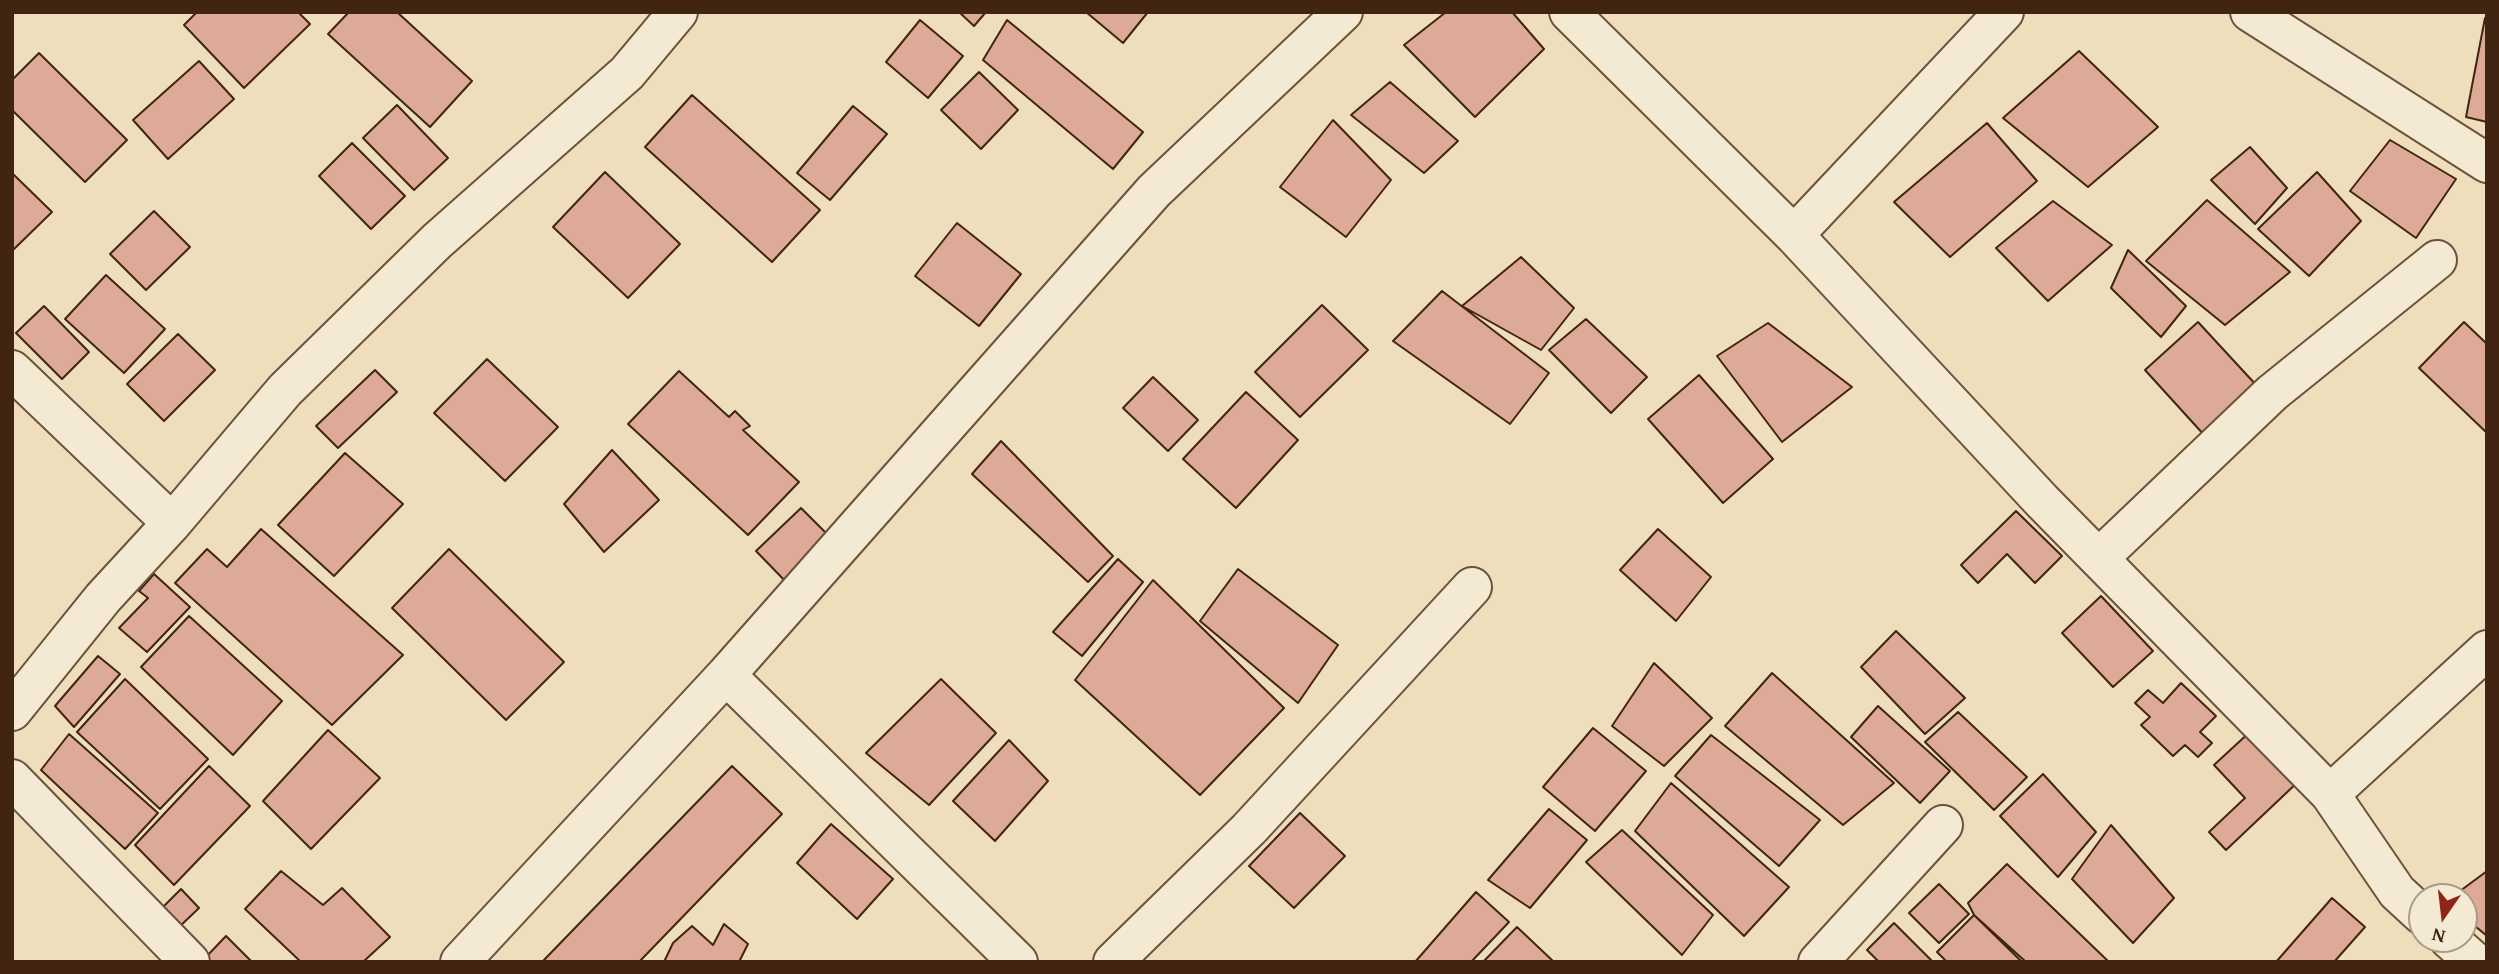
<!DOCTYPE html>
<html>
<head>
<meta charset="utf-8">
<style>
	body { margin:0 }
	#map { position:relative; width:2499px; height:974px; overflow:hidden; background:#eedebb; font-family:"Gentium Book Plus",serif }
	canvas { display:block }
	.frame { position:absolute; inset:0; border:14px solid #412412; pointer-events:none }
	.north { position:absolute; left:2408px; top:883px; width:70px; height:70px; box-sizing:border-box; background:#f4ead3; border:2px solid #ac9b86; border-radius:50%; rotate:194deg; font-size:19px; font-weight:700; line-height:28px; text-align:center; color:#412412 }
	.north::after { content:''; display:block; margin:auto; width:24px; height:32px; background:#8f2418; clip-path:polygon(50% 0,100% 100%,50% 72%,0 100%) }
</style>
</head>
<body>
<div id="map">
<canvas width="2499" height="974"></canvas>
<div class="frame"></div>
<div class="north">N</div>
</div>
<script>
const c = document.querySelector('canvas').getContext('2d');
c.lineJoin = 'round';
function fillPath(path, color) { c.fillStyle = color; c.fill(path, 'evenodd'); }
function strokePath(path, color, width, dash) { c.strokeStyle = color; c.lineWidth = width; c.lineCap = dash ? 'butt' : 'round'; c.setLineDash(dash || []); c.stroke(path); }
const building = new Path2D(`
	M197,12H298L310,24L244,88L184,25Z
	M349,12H397L472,81L430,127L328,34Z
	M959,12H986L974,26Z
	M1086,12H1148L1123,43Z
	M1446,12H1512L1544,49L1475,117L1404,45Z
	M2485,18H2487V122L2466,117Z
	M920,20L963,56L928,98L886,62Z
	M1007,20L1143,132L1113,169L983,60Z
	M2079,51L2158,127L2088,187L2003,118Z
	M39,53L127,140L85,182L12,110V80Z
	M199,61L234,99L168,159L133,120Z
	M979,72L1018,110L981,149L941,110Z
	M1390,82L1458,141L1424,173L1351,115Z
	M692,95L820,210L772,262L645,147Z
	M397,105L448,158L414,190L363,138Z
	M853,106L887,134L830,200L797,173Z
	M1333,120L1391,180L1346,237L1280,187Z
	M1987,123L2037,181L1950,257L1894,202Z
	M2390,140L2456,179L2416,238L2350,191Z
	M352,143L405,196L371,229L319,176Z
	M2250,147L2287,188L2255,224L2211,180Z
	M605,172L680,244L628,298L553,227Z
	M2317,172L2361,221L2309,276L2258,229Z
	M12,173L52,212L12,251Z
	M2207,200L2290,272L2225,325L2146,261Z
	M2053,201L2112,245L2048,301L1996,248Z
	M154,211L190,247L146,290L110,254Z
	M957,223L1021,274L979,326L915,276Z
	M2128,250L2186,306L2161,337L2111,288Z
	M1521,257L1574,308L1541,350L1462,306Z
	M106,275L165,329L124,373L65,319Z
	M1442,291L1549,373L1510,424L1393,341Z
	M1322,305L1368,350L1300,417L1255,372Z
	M44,306L89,352L62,379L16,333Z
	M1586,319L1647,377L1611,413L1549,350Z
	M2198,322L2258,387L2205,436L2145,370Z
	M2464,322L2487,344V433L2419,368Z
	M1768,323L1852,387L1782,442L1717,356Z
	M178,334L215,370L164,421L127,384Z
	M487,359L558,427L505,481L434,413Z
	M375,370L397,392L338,448L316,426Z
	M679,371L729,417L735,411L750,426L743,430L799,482L748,535L628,424Z
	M1699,375L1773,459L1723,503L1648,419Z
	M1153,377L1198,420L1168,451L1123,408Z
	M1246,392L1298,440L1236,508L1183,459Z
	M1001,441L1113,556L1088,582L972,474Z
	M612,450L659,500L604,552L564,504Z
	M345,453L403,504L334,576L278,525Z
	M801,508L835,542L790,586L756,551Z
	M2016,511L2062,556L2035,583L2007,554L1978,583L1961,565Z
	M261,529L403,655L332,725L175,583L207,549L227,567Z
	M1658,529L1711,577L1676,621L1620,570Z
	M449,549L564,662L506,720L392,608Z
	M1118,559L1143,582L1082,656L1053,632Z
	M1238,569L1338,645L1298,703L1200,621Z
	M154,574L190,607L147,652L119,628L148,598L139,591Z
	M1153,580L1284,708L1200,795L1075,680Z
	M2101,596L2153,651L2113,687L2062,633Z
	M189,616L282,701L233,755L141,667Z
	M1896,631L1965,698L1925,734L1861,667Z
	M98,656L120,674L74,727L55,706Z
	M1654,663L1712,718L1664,766L1612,726Z
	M1772,673L1894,783L1843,825L1725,726Z
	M125,679L208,759L160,809L77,732Z
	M941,679L996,733L929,805L866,753Z
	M2181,683L2216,716L2200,732L2212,743L2198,757L2185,745L2173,756L2141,725L2150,717L2135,703L2148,690L2163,703Z
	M1878,706L1950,771L1920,803L1851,737Z
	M1958,712L2027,777L1994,810L1925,742Z
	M1593,728L1646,771L1595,831L1543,787Z
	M2253,729L2301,779L2226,850L2209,832L2245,798L2214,765Z
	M328,730L380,778L311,849L263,801Z
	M69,734L158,813L125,849L41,770Z
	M1711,735L1820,820L1779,866L1675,776Z
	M1009,740L1048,781L995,841L953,801Z
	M209,766L250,806L174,885L135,845Z
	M732,766L782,814L639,962H542Z
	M2043,774L2096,832L2058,877L2000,816Z
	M1671,783L1789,887L1744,936L1635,831Z
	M1549,809L1587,840L1530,908L1488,880Z
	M1300,813L1345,856L1294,908L1249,866Z
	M831,824L893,879L857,919L797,863Z
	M2111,825L2174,898L2133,943L2072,879Z
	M1622,830L1713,915L1682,955L1586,862Z
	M2007,864L2109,962H2026L1974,915L1968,903Z
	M281,871L323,905L342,888L390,937L363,962H301L245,909Z
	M2487,871V936L2464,917V897H2452Z
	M1939,884L1969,914L1939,943L1909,913Z
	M181,889L199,908L176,930L158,912Z
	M1476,892L1509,922L1471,962H1415Z
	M2332,898L2365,927L2334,962H2276Z
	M1974,915L2022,962H1947L1937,952Z
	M1894,923L1933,962H1879L1867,950Z
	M724,924L748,944L739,962H664L673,943L692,926L713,945Z
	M1517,927L1554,962H1483Z
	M226,936L252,962H211L206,957Z`);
fillPath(building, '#ddaa97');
strokePath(building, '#412412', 2);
const minor = new Path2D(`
	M1569,12L1794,235L2042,501L2330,794L2397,892L2422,915
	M2250,12L2487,163
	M1794,235L2004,12
	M12,370L172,523
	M2099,558L2272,393L2437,260
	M726,675L1018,962
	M12,711L103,598L172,523L285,390L437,241L627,73L678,12
	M12,779L190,962
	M2330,794L2487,650
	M2449,939L2475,962
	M460,962L726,675L1154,191L1343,12
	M1113,962L1249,829L1472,587
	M1818,962L1943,825`);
strokePath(minor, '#6c523c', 42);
strokePath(minor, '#f4ead3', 38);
</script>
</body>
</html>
